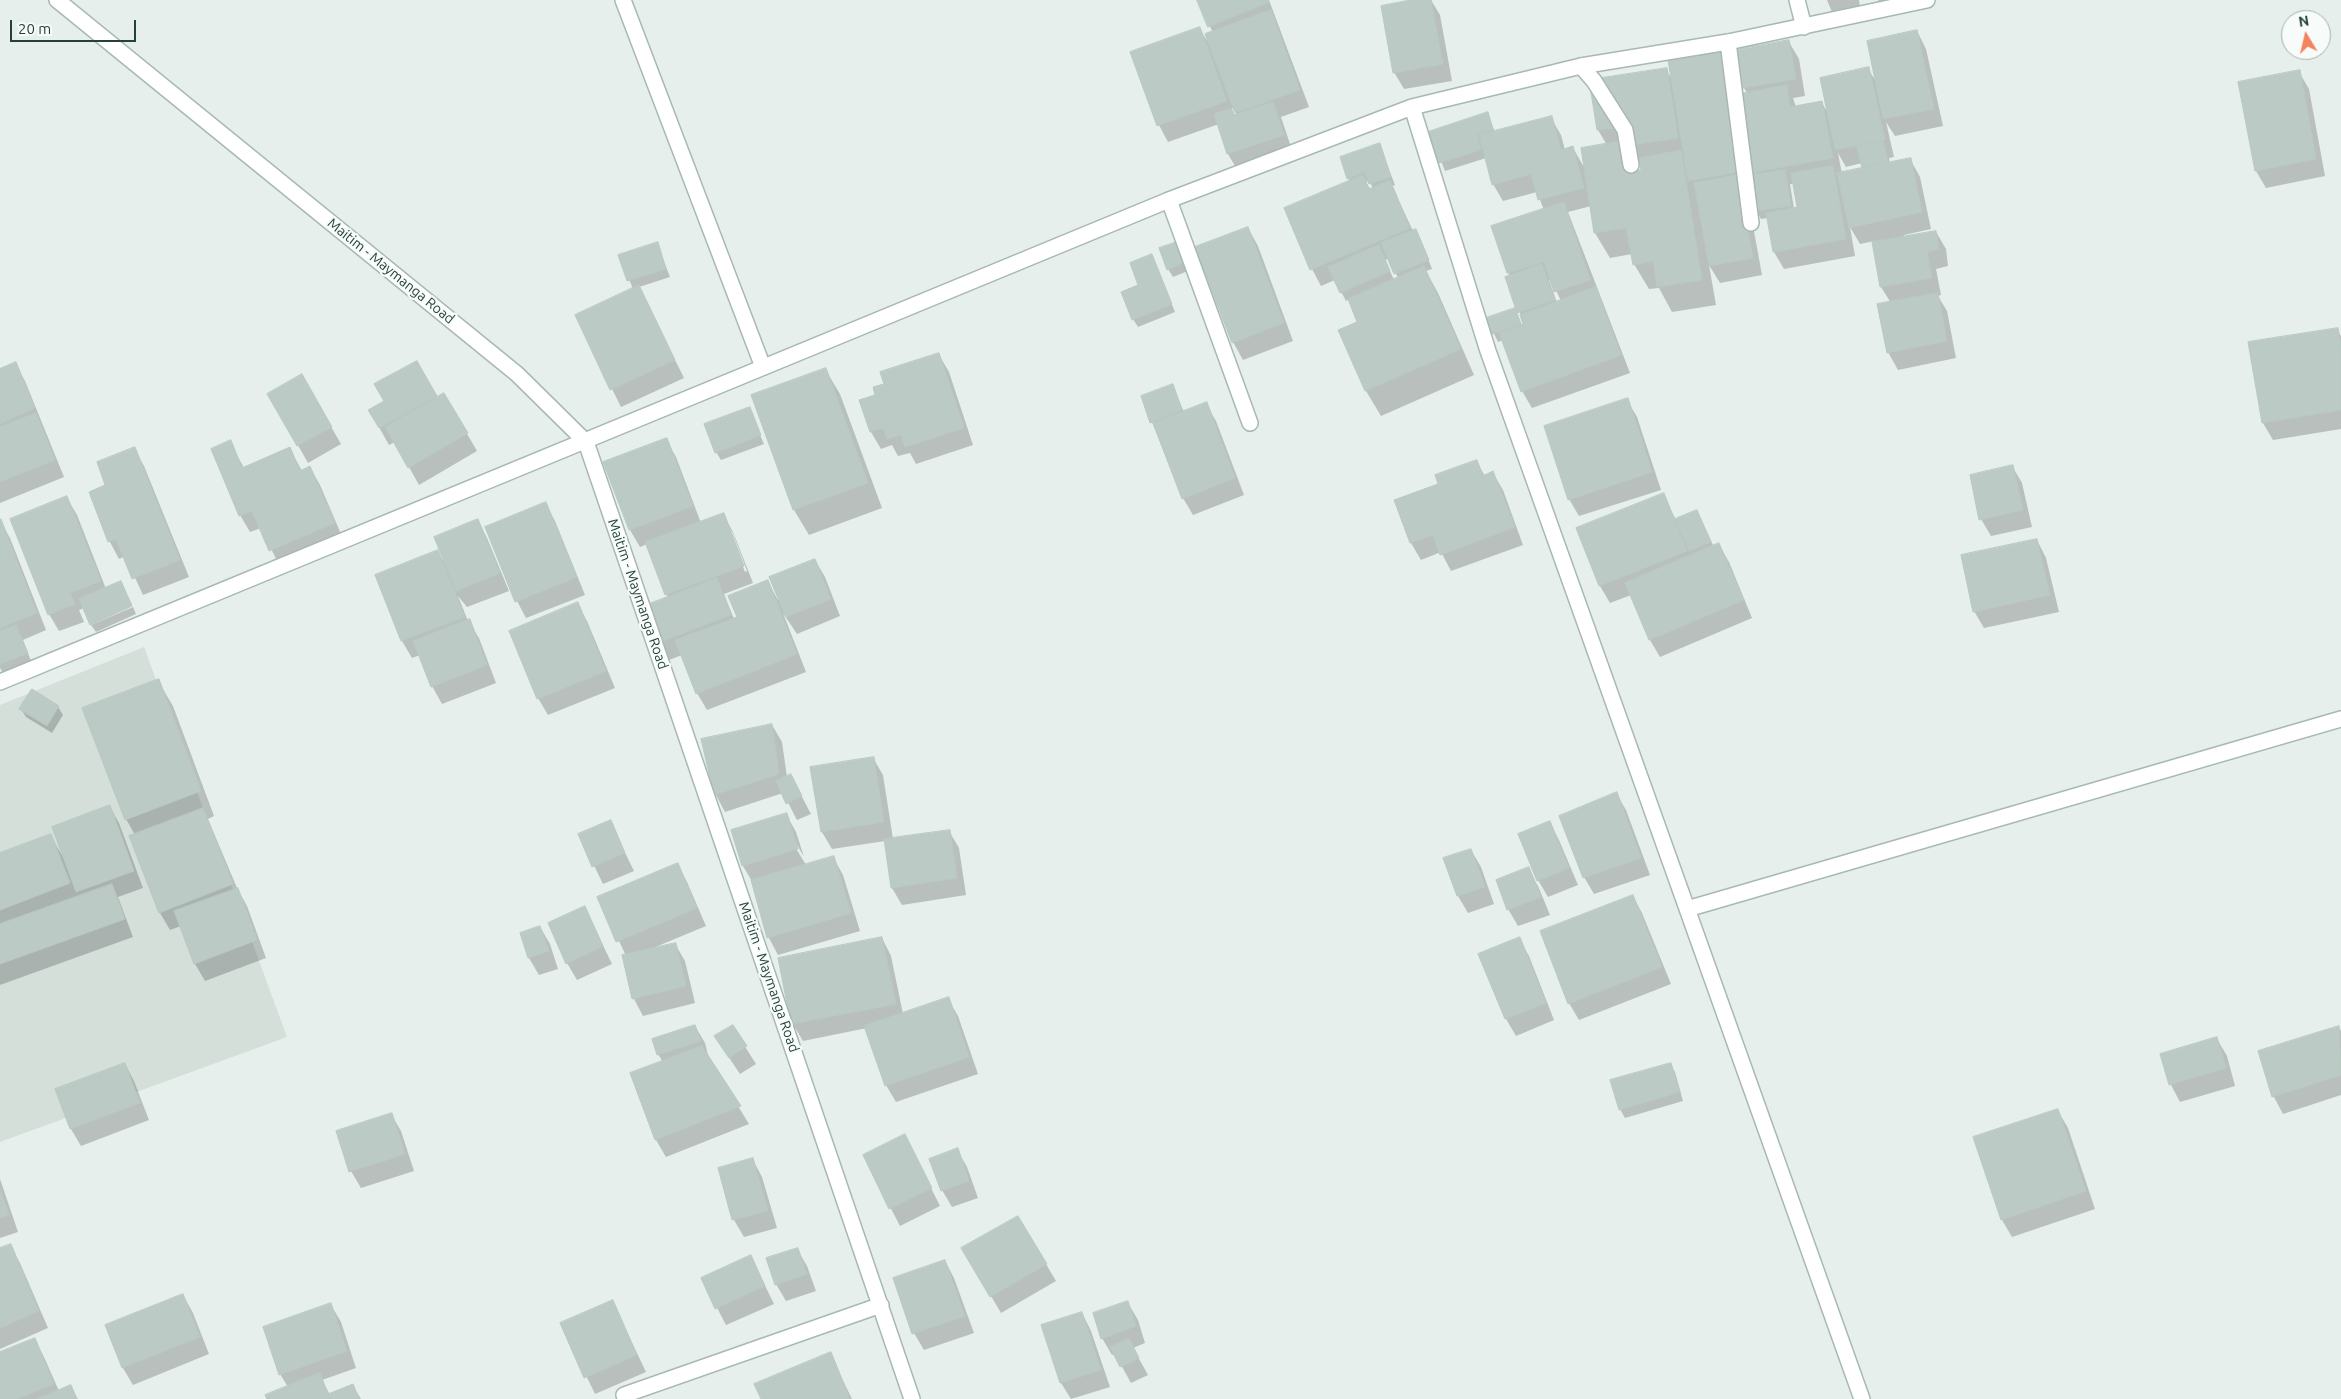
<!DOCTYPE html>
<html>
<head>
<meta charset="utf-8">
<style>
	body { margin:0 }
	#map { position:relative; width:2341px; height:1399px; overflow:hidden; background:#e6efeb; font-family:Ubuntu,sans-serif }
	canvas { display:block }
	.north { position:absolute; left:2281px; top:10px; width:50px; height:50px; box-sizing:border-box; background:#f7fbf9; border:1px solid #a3b1ad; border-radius:50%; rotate:351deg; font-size:14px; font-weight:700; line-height:20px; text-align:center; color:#24423a }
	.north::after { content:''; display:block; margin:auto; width:18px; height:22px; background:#f4845f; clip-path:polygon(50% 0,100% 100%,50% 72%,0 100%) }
	.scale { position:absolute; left:10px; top:20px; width:126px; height:22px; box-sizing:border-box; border:2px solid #24423a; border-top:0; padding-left:6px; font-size:15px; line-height:18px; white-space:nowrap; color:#24423a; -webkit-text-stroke:4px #f7fbf9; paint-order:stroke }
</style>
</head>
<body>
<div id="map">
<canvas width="2341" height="1399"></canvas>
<div class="north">N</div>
<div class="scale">20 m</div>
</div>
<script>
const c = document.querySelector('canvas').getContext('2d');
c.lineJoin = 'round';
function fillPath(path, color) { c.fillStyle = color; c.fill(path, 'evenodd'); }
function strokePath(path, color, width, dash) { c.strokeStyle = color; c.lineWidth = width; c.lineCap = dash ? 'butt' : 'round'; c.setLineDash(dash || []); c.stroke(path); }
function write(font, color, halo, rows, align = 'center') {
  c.font = font + ' Ubuntu,sans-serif'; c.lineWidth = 4.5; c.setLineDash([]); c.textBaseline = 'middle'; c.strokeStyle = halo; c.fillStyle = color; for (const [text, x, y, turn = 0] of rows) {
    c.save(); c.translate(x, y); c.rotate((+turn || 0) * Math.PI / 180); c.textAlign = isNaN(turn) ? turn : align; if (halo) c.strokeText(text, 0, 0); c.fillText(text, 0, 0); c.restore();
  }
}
fillPath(new Path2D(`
	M144,647L287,1037L0,1142V705Z`), '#d4dfda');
fillPath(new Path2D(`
	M1198,0H1269L1309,107L1281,117L1293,153L1238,171L1228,154L1219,124L1168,142L1159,125L1199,29L1211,46L1213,33ZM1233,108L1237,115L1235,116L1232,109Z
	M1418,0H1431L1440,15L1452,81L1404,89L1394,72Z
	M1827,0H1859L1860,7L1832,12Z
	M1878,0H1922L1882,7Z
	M1917,31L1926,49L1943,126L1895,136L1886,122L1894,157L1889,158L1890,164L1910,159L1920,177L1931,229L1904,235V237L1936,232L1946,249L1948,266L1936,269L1941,295L1938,296L1947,311L1956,358L1898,370L1888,352L1891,303L1881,287L1874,241L1860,244L1850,227L1855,256L1784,269L1774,252L1768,218L1761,219L1747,193L1762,275L1720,283L1709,265L1716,305L1672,312L1659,288L1649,289L1634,264L1632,254L1610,258L1595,233L1591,206L1568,212L1630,373L1532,408L1522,391L1503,340L1498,342L1487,319L1514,310L1522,326L1525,325L1506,278L1510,276L1508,273L1544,210L1537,192L1503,201L1493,184L1486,158L1445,171L1430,132L1487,114L1495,132L1551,118L1561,135L1565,150L1573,148L1585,169L1607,145L1598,130L1591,81L1666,70L1672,79L1742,124L1748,94L1744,88L1789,42L1799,59L1805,96L1793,98L1796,107L1822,103L1828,113L1868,69L1877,83ZM1838,153L1846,167L1862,163L1864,169L1842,174ZM1641,162L1642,171L1636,172V163ZM1790,184H1794L1798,208L1794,209ZM1551,279L1561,301L1557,303L1549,280Z
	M2299,72L2309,89L2325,176L2266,188L2256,171Z
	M1379,144L1395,185L1392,186L1413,231L1416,230L1420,238L1432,269L1426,271L1438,293L1474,375L1381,416L1366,391L1340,331L1359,322L1349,299L1346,301L1335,280L1321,286L1312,269L1350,181L1348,178ZM1369,181L1373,188L1370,189L1366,182ZM1389,258L1398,278L1394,280L1385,260Z
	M1248,228L1258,246L1293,341L1243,360L1233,342Z
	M1177,243L1188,271L1173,277L1168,269Z
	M657,244L670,277L639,287L684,378L621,407L576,316L633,289L620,256Z
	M1152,256L1175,312L1138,327L1133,319L1140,286Z
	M2337,329L2341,336V429L2273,440L2263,423Z
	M939,355L949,372L973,445L916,464L910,453L898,456L892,445L881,449L871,432L861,401L876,396L886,385Z
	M417,362L437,398L444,394L477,451L419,485L395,442L389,445L370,411L386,402Z
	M15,364L25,381L64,477L0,503V371Z
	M825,369L840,394L882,508L809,535L794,510L752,396Z
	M302,376L341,444L308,463L269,394Z
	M1172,385L1184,412L1206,404L1216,421L1244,495L1193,515L1183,498L1152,422Z
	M1627,400L1637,417L1661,490L1579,516L1569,499Z
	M749,409L764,444L721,460L716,452Z
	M666,440L676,457L701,523L723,514L733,532L753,583L724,594L734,619L738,617L768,582L778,600L780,599L815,560L825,577L840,616L797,634L783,613L806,672L707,710L697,693L682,655L669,660L660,643L668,598L647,544L640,547L630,530ZM729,531H732L747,571L745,572Z
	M230,442L244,468L290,449L302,471L310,468L320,485L344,541L280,567L261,528L250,532L240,515Z
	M134,449L144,466L189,577L143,595L125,556L119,559L110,542L90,493L107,486Z
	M1476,461L1485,476L1493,473L1503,490L1523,545L1451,571L1441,552L1421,560L1411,543L1396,501L1439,485Z
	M2012,466L2022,483L2032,527L1991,536L1981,519Z
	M1663,495L1676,520L1697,511L1714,547L1719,545L1729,562L1752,618L1660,657L1650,640L1631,595L1610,603L1600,586L1577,529Z
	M67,498L77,515L106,589L121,582L132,605L90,623L84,608L79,610L84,622L59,631L49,614Z
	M545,504L555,521L585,595L526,618L517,601L486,527Z
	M0,521L10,538L46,630L23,640L31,661L3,673L0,668Z
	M478,521L487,538L509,591L467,607L458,596L468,621L479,638L496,683L442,704L432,686L420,655L412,658L402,641L376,576L437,552L445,563Z
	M2037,540L2046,558L2059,612L1984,628L1974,611Z
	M577,604L587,621L615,688L548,715L538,698Z
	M133,607L136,614L96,632L91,625Z
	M158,681L173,706L214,816L208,819L237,888L247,906L266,958L205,981L195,964L181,926L170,930L160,913L130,837L135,835L126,819Z
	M58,707L63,715L52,733L26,717L21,709Z
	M772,725L782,742L787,777L791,776L811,814L797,820L783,793L725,812L716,795L703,740Z
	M873,758L883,775L893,839L949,831L959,848L966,895L902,905L892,888L885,841L832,849L822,832L812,768Z
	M1616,793L1626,810L1650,875L1594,894L1584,877Z
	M109,806L119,823L143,888L118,897L133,937L0,985V855L50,835L63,857Z
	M786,814L796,832L804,857L796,843L794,845L806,865L833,857L843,875L860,931L778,955L769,938L753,883L743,866Z
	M610,822L634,871L603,884L579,835Z
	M1550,823L1559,840L1578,885L1548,897L1538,880Z
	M1471,850L1481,867L1494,904L1468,913L1458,896L1445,859Z
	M677,864L687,882L706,926L653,948L675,944L685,961L695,1003L643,1016L634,999L623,956H626L599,898Z
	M1528,869L1538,886L1550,915L1518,926L1508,909Z
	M1633,896L1642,913L1671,984L1579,1020L1569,1003Z
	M585,908L612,964L577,980L567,963Z
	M540,927L550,944L558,969L539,975L529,958L522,933Z
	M882,938L891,956L903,1014L948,999L958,1016L978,1074L896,1102L886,1085L867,1028L803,1041L793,1024L780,959Z
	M1519,939L1529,956L1554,1020L1516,1036L1506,1019L1480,955Z
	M695,1026L705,1043L709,1059L749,1124L666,1157L656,1140L632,1074L663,1062L658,1054Z
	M732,1026L756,1064L740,1074L726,1053Z
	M2339,1027L2341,1031V1095L2283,1114L2274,1097L2259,1052Z
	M2217,1039L2227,1056L2235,1086L2180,1102L2171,1085L2162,1055Z
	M125,1064L134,1081L149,1120L81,1146L71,1129L57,1089Z
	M1670,1064L1675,1072L1683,1101L1625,1118L1620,1109Z
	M2058,1111L2068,1128L2095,1209L2012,1237L2002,1220L1974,1138Z
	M391,1114L401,1131L414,1171L361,1188L351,1171Z
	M905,1136L940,1206L900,1226L864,1156Z
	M957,1150L967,1167L978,1198L952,1207L942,1190Z
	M753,1160L762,1177L777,1228L744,1237L734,1220L720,1169Z
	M0,1179L18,1232L0,1238Z
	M1018,1217L1056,1281L1001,1313L963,1248Z
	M10,1246L20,1263L48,1328L0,1349V1250Z
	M797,1249L807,1266L816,1291L786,1301L776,1284Z
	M751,1257L774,1304L726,1325L702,1279Z
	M945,1261L954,1278L974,1333L924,1350L914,1333Z
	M183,1295L193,1313L209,1354L133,1385L123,1368L107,1326Z
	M612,1301L646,1372L595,1394L561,1324Z
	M1128,1303L1138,1320L1145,1343L1133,1348L1148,1375L1131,1383L1115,1354L1112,1355L1102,1338Z
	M331,1305L341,1322L356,1368L322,1380L330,1395L353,1386L361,1399H268L288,1387L280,1374Z
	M1082,1313L1091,1331L1110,1387L1071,1399L1061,1383L1043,1326Z
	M35,1340L44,1357L59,1391L70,1386L78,1399H0V1354Z
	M830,1354L852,1399H762Z`), '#0003');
const building = new Path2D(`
	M1197,0H1268L1269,2L1208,27Z
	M1411,0H1431L1443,64L1393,73L1381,6Z
	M1271,10L1300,90L1235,113L1205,34Z
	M1200,27L1227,101L1157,126L1130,52Z
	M1917,30L1934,109L1883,119L1867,41Z
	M1789,40L1796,79L1743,88L1736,50Z
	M1724,51L1744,171L1688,181L1668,60Z
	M1869,67L1885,140L1835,150L1820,78Z
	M1667,68L1678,138L1625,146L1622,127L1597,130L1589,80Z
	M2300,70L2316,159L2255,171L2238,82Z
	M1787,85L1790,107L1822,101L1833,158L1749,173L1740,94Z
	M1273,102L1284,135L1227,154L1214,114L1231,108L1233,115Z
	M1488,112L1493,129L1477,135L1481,150L1439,163L1428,132Z
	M1552,116L1561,150L1573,146L1584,188L1538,200L1531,174L1492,185L1479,135Z
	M1622,141L1627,173L1641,170L1639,158L1681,150L1702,280L1657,287L1653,261L1633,265L1626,228L1594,233L1581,148Z
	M1883,141L1888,162L1862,168L1857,147Z
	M1380,143L1391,177L1369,184L1365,172L1347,179L1340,157Z
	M1911,158L1922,212L1849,228L1837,173Z
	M1833,166L1846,239L1773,252L1766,213L1797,207L1791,173Z
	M1785,170L1791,206L1755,211L1750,175Z
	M1363,175L1369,189L1390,180L1410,228L1310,270L1284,208Z
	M1738,175L1753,258L1709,266L1694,183Z
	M1564,202L1590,280L1554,292L1544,262L1507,273L1491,226Z
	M1248,227L1284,323L1232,343L1195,247Z
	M1416,229L1429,260L1394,274L1381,243Z
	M1936,231L1939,249L1927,252L1932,278L1880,287L1872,242Z
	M658,242L666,269L627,281L618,255Z
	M1177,242L1185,262L1167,270L1159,248Z
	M1379,245L1390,271L1340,293L1328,267Z
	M1152,254L1172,304L1132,320L1121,292L1138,285L1130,263Z
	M1542,264L1555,300L1517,313L1505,277Z
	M1424,266L1461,349L1365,391L1338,330L1357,322L1348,299Z
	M639,285L675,360L610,390L575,315Z
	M1596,287L1621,355L1521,392L1499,333L1523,324L1520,315Z
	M1938,293L1947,341L1887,353L1877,304Z
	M1515,308L1521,324L1492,334L1486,318Z
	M2338,328L2341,347V410L2262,423L2248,342Z
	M939,353L964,428L905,447L901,435L887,439L883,428L870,432L859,400L875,395L873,387L884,384L880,372Z
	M417,361L437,396L379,428L368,410L384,401L374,384Z
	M16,362L35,408L0,424V369Z
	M826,368L868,483L793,510L751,395Z
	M302,374L332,427L297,446L267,394Z
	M1173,384L1182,410L1150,423L1141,396Z
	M444,393L468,433L408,468L385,427Z
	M1628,398L1652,472L1568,500L1544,426Z
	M1207,402L1235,478L1182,499L1153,423Z
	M750,407L761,435L715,453L704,424Z
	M36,413L55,460L0,482V427Z
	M667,438L693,506L629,530L603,462Z
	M231,440L242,468L290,447L300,471L310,466L335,523L269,551L252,511L239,516L211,449Z
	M135,447L180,560L132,579L116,539L108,542L89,492L105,485L97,462Z
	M1477,460L1483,476L1493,471L1515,527L1440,555L1433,535L1410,543L1394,500L1438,484L1435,475Z
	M2013,465L2023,510L1979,520L1970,475Z
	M1664,493L1687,551L1599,586L1576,528Z
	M67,496L101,581L70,593L75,604L48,615L10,519Z
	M546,502L577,577L515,602L485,527Z
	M1697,510L1711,542L1689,551L1675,519Z
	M724,513L744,566L665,595L645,542Z
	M1,519L37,613L0,628V520Z
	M478,519L500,573L456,591L434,537Z
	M2037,539L2050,595L1973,612L1961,555Z
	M1719,543L1744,600L1649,640L1625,583Z
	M438,550L465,617L401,641L375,575Z
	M815,559L831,599L786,617L769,577Z
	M717,578L731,615L658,643L644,606Z
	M768,580L797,654L696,694L675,640L737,617L728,596Z
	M121,581L132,606L90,625L79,599Z
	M578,602L606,671L537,699L509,631Z
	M470,619L487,665L431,687L413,641Z
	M16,625L28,653L0,664V631Z
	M159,679L201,791L125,820L82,708Z
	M32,689L59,706L47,726L19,709Z
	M772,724L779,774L714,795L701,739Z
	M874,757L884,822L821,832L810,767Z
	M791,774L802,796L786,804L776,781Z
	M1617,792L1641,858L1583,878L1559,816Z
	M110,805L134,871L76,892L52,827Z
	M203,808L233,884L159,913L129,836Z
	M787,813L798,849L742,866L731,830Z
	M611,820L625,853L592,867L578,834Z
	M1550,821L1569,868L1537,881L1518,834Z
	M950,830L957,878L891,888L884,839Z
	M51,834L70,883L0,910V853Z
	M1471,849L1485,887L1457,896L1443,858Z
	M834,856L851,913L767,938L751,880Z
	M678,863L697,908L616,942L597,897Z
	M1529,867L1541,897L1507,910L1496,880Z
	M112,884L125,919L0,964V924Z
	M238,888L257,940L194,964L174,911Z
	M1633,895L1662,967L1568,1004L1540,931Z
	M585,906L603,946L566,964L548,923Z
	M540,926L549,951L528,958L520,933Z
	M882,937L896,1004L791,1024L778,958Z
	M1520,937L1546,1003L1505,1019L1478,954Z
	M676,943L686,986L632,999L622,955Z
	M949,997L969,1057L885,1086L864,1026Z
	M695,1025L701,1041L657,1055L652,1039Z
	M733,1025L747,1046L729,1058L714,1036Z
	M2339,1026L2341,1075L2272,1097L2258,1051Z
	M2217,1037L2226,1068L2169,1085L2160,1054Z
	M702,1046L741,1106L655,1140L630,1073Z
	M125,1063L140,1103L70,1129L55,1089Z
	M1671,1063L1680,1092L1619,1110L1610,1080Z
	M2058,1109L2086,1191L2001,1220L1973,1137Z
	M392,1113L405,1154L349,1172L336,1131Z
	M905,1134L932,1188L889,1209L863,1155Z
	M958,1148L969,1181L941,1191L929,1159Z
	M753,1158L768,1211L732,1220L718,1168Z
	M0,1189L9,1215L0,1218Z
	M1018,1216L1047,1264L990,1297L961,1248Z
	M11,1244L39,1311L0,1328V1248Z
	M798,1248L807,1274L775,1285L766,1258Z
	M751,1255L765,1286L715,1309L701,1278Z
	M945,1260L965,1316L912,1334L893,1278Z
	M183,1294L200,1337L122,1368L105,1325Z
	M613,1300L637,1355L584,1378L560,1323Z
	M1128,1301L1136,1326L1101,1339L1093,1313Z
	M331,1303L347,1351L279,1375L263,1327Z
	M1082,1312L1101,1370L1060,1383L1041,1325Z
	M35,1338L54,1384L17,1399H0V1352Z
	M1129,1338L1139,1358L1120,1367L1110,1347Z
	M831,1352L850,1399H761L754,1384Z
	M320,1373L328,1394L353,1384L359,1399H267L265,1395Z
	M71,1385L77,1399H37Z`);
fillPath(building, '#bbcac4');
strokePath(building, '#b8c9c2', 1);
const service = new Path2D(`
	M623,0L763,367
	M1728,42L1751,223
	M1581,66L1594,81L1625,130L1631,165
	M1169,200L1250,423`);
const minor = new Path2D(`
	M57,0L517,374L586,442L912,1399
	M1797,0L1804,27
	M1412,107L1488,351L1862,1399
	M0,682L1169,200L1412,107L1581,66L1728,42L1927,0
	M1687,909L2341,719
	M624,1395L881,1305`);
strokePath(service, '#a8b8b2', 18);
strokePath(minor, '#a8b8b2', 18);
strokePath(service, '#fff', 15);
strokePath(minor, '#fff', 15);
write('14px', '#24423a', '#f7fbf9', [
	["Maitim - Maymanga Road",391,271,39],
	["Maitim - Maymanga Road",638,594,71],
	["Maitim - Maymanga Road",769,977,71]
]);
</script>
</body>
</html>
